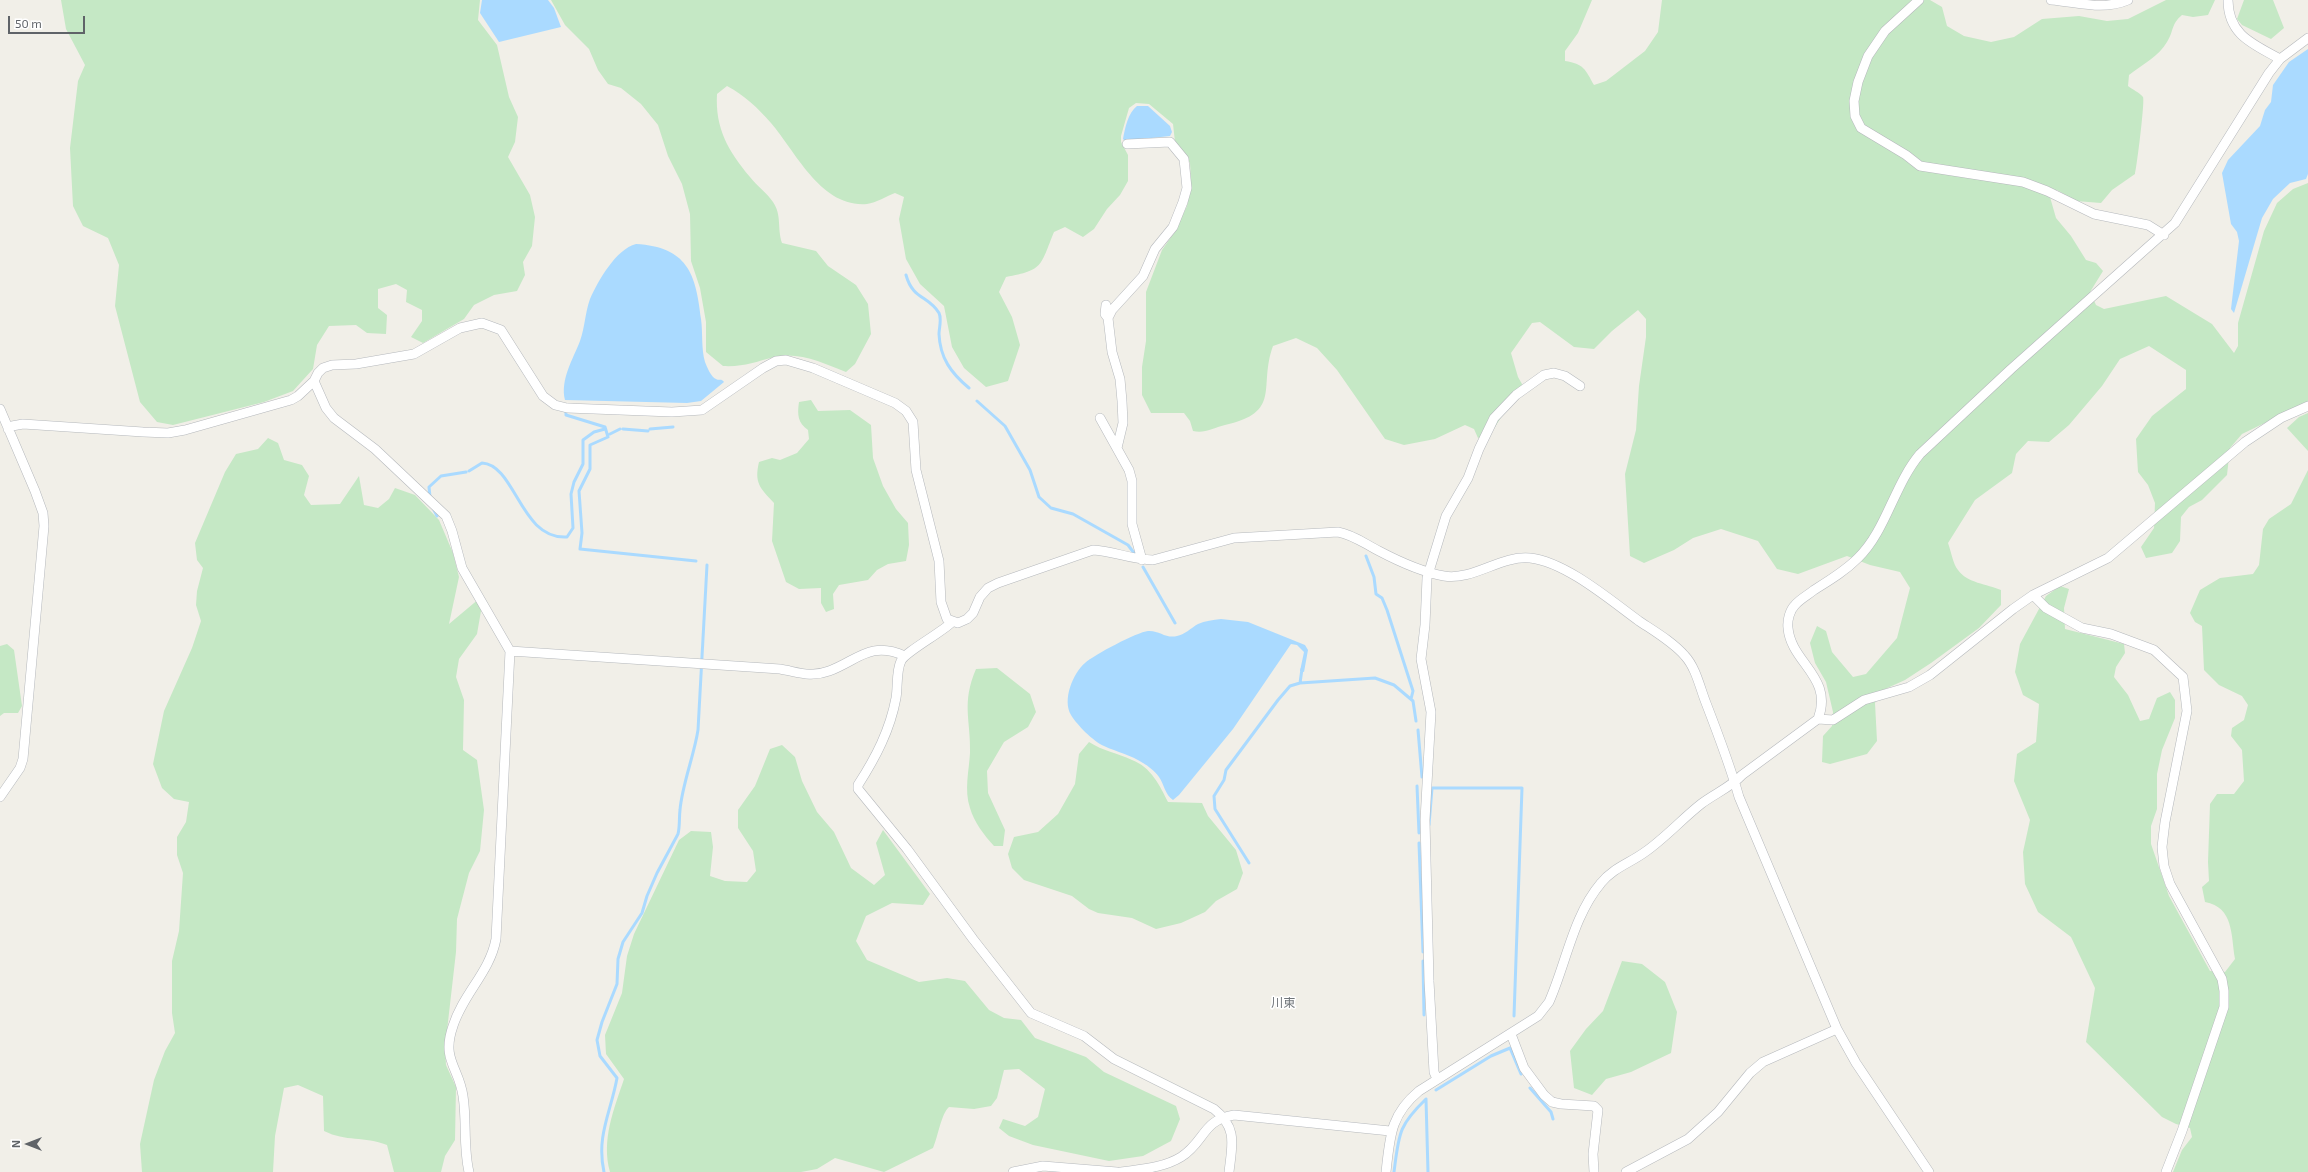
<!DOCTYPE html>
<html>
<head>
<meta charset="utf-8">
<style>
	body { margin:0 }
	#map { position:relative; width:2308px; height:1172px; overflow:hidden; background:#f1efe8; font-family:"Exo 2",sans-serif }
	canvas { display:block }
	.north { position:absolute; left:8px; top:1124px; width:40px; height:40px; -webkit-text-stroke:3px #fff; paint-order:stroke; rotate:270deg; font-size:11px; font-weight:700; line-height:16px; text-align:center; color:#5f6368 }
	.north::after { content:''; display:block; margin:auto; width:14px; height:18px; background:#5f6368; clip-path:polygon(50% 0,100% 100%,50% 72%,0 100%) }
	.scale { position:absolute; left:8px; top:16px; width:77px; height:18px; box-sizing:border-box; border:2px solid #5f6368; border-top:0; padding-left:5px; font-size:12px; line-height:14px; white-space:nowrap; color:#5f6368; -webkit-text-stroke:3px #fff; paint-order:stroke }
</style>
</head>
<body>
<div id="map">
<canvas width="2308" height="1172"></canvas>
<div class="north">N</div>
<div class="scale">50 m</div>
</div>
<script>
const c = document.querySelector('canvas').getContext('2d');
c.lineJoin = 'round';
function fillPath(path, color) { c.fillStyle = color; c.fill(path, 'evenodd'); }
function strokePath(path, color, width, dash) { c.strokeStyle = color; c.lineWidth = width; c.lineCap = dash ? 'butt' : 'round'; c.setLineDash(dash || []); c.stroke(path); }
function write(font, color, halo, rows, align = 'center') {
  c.font = font + ' "Exo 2","Noto Sans JP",sans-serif'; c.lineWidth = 3; c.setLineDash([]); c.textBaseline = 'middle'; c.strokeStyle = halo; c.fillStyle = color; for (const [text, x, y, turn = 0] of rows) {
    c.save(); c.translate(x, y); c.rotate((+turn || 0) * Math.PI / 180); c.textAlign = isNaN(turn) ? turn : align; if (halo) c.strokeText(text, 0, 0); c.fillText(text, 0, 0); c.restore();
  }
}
fillPath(new Path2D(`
	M61,0H480L478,20L497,45L509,97L518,117L515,142L508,157L530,195L535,217L532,246L523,262L525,275L517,291L494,295L474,305L464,319L423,343L411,337L422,321V310L406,302L407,290L396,284L378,289V308L387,315L386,334L367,333L356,325L329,326L317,345L313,369L293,391L264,402L173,425L157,422L140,402L115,306L119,265L108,238L83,226L73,206L70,148L78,81L85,65L66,29Z
	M551,0H1592L1578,33L1565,51V61C1584,64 1585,69 1594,85L1606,81L1645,51L1658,32L1662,0H1930L1942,7L1947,26L1964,36L1991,42L2014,37L2042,19L2079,16L2107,21L2128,19L2166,0H2215L2208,15L2193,17L2182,15C2171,24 2174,31 2167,42C2159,56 2142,65 2129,75L2128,86C2132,89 2140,93 2143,97C2145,101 2137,166 2135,174L2112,190L2101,203L2076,201L2057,190L2050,197L2056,218L2071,236L2086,260L2096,263L2103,271L2090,292L2096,305L2104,309L2166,296L2212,324L2234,353L2238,346V323L2264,231L2277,203L2293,189L2308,183V402L2242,434L2230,448L2227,475L2202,500L2189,507L2181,517L2180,541L2172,553L2146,558L2141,547L2154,528L2155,503L2148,485L2138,472L2136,439L2152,416L2186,389V370L2149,346L2120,359L2102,386L2069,425L2049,442L2028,441L2016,454L2012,473L1975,500L1948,543C1951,551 1953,564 1958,570C1967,583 1987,584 2001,590V605L1979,628L1931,663L1905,680L1883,690L1875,703L1877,741L1867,754L1830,764L1822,762L1823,736L1832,726L1833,712L1826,682L1815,663L1810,643L1817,626L1826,631L1832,652L1853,677L1866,674L1897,638L1910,588L1900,572L1870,565L1847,556L1798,574L1777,569L1758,541L1721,529L1693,538L1674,550L1644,563L1630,556L1625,474L1636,430L1639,386L1646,337V319L1638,310L1612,331L1594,349L1574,347L1540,322L1532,323L1511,353L1518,377L1526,391L1505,411L1490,435L1478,438L1474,429L1465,425L1435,439L1404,445L1385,439L1337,370L1317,348L1296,338L1273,346C1258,387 1283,412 1225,425C1213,428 1204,434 1193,431L1190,421L1184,413H1151L1142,395V367L1146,341V292L1162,250L1174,233L1187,206L1191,182L1190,163L1175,142L1173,124L1149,104L1136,103L1129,108L1121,136V142L1128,155V181L1120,195L1107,209L1094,229L1083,237L1065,227L1054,232C1040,266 1044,270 1006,277L999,292L1012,317L1020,345L1008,381L986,387L964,368L952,347L944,306L920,284L906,259L899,219L904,197L895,193C887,196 876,203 867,204C821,208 796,152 771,123C758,108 744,95 727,86L717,94C715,128 728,151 750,177C757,186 767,193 773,202C782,215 777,228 782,243L816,251L828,266L856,285L868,304L871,334L855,364L846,372C824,363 798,351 774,357C755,362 744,367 723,366L706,352V322L700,288L691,261L690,214L682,184L668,156L658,125L641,104L621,88L608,84L598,70L589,49L565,25Z
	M2244,0H2273L2284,28L2271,39L2242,25L2237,19Z
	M811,400L818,411L850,410L871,425L873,458L883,486L896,509L908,523L909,545L906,561L888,564L877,570L868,580L839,585L833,594L834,609L826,612L821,603V588L799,589L786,582L772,541L774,503C760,488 754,483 759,462L772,458L780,460L797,453L809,439L808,430C798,423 797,415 799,402Z
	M2308,413V455V451L2287,428L2299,417Z
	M268,438L278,443L284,460L302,465L309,476L304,495L311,505L340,504L359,476L364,505L378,508L389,499L395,488L415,495L439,520L453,553L459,577L449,624L480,598L481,611L477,634L459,659L456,677L464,700L463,750L477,760L484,810L480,851L469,873L457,919L456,952L445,1048L446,1065L456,1087L455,1140L445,1156L441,1172H394L387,1145C364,1136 346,1142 324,1131L323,1096L298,1085L284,1088L275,1136L273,1172H142L140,1144L154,1080L165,1051L175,1033L172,1013V961L179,931L183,873L177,855V837L186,822L189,802L174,799L162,788L153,764L164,711L192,648L201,621L196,605L197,591L203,568L197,560L195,543L225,472L236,454L258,449Z
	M2308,470V1172H2173L2182,1150L2192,1137L2190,1128L2176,1124L2162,1117L2086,1042L2095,988L2071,937L2038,912L2025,884L2023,852L2030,820L2014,781L2017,754L2036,742L2039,704L2023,695L2015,672L2020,644L2046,596L2060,586L2069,589L2064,608L2065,629L2124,644L2125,653L2116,667L2114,677L2128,695L2140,721L2149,719L2157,698L2170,692L2175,700V718L2162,750L2157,774V809L2151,826V844L2169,896L2210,971L2225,972L2235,959C2231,936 2234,907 2205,902L2202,887L2209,881L2208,862L2210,804L2217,794H2234L2244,781L2242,750L2231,736L2232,728L2244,720L2248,705L2242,696L2219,685L2204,670L2202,626L2195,622L2190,613L2200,590L2220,578L2253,574L2259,565L2263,529L2269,519L2291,504Z
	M7,644L14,650L22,706L18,713H4L0,716V646Z
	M997,668L1030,694L1036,712L1028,727L1004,742L987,771L988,793L1005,830L1003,846H994C984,835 974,822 970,808C964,790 969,771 970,753C971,720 961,704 976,669Z
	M1089,742C1103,751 1117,753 1132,760C1151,767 1160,786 1168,802L1202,803L1208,816L1236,850L1243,873L1237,889L1216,901L1205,912L1181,923L1156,929L1132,918L1098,913L1089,909L1072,896L1024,880L1012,868L1008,854L1014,837L1038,832L1058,814L1075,784L1079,754Z
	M782,745L795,757L802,781L817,812L834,832L851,868L874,885L885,875L876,843L883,830L930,894L923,905L892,903L866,916L856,941L867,960L919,982L947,978L965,981L989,1010L1004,1018L1021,1020L1035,1038L1086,1057L1104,1072L1176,1106L1180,1119L1171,1141L1143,1156L1109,1161L1033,1145L1009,1136L999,1128L1003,1119L1025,1126L1038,1117L1045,1089L1019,1069L1004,1070L997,1098L991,1106L974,1109L949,1107C941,1114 938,1137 933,1148L884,1172L835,1158L817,1169L801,1172H610C601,1140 614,1109 624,1079L606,1054L605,1035L622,993L627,956L634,934L679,840L691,831L711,832L713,847L710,876L725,881L747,882L756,871L753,851L738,828V810L755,786L770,749Z
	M1622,961L1642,964L1665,982L1677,1012L1671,1053L1631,1072L1606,1079L1592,1095L1574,1088L1570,1051L1586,1029L1603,1011Z`), '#c5e8c5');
fillPath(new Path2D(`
	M482,0H548L554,8L561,27L499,42L480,13Z
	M2308,49V174L2306,179L2290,183L2273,199L2262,218L2234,313L2231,309L2239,241L2237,232L2231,224L2222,173L2228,160L2260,126L2265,110L2271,102L2273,85L2289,62Z
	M1137,106H1148L1170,126L1172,132L1170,136L1125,141L1123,139C1125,128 1128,113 1137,106Z
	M636,244C687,247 696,273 701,319C703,333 701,348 705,362C707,367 711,377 716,379C720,381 721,378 724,382L701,401L687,403L565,400C560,380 573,359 580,341C585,327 585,313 590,299C598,281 616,249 636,244Z
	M1221,619L1248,622L1305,645L1308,650L1304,672L1300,671L1304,652L1297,645L1291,644L1233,729L1179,795L1173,800C1165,795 1164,784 1159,777C1155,771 1148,766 1143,763C1131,755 1117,752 1104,746C1093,741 1077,725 1071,715C1062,700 1073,673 1085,663C1094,655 1137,632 1148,631C1159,630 1166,639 1177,636C1184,635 1191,628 1198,624C1205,621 1213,620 1221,619Z`), '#aadaff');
strokePath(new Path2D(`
	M906,275C913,300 928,295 939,313C942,319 939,328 939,334C940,358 951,373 969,388
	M977,401L1005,426L1030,470L1039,497L1051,508L1073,514L1128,545L1134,553
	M566,411V415L605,427L608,437L590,445V469L579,491L582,533L580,549L696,561
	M623,429L648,431
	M650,429L673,427
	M610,434L620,429
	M469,471L482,463C516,465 520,540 567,537L573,528L571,494L574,482L583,464V440L594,432L605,429
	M430,497L429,487L441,476L466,472
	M433,508L437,516
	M1366,556L1374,577L1376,594L1382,598L1387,610L1413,691L1411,699
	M1143,567L1175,623
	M1300,683L1302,669
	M1418,730L1422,777
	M1417,786L1419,833
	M1429,825L1432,788H1522L1514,1016
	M1419,843L1423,952
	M1249,863L1215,809L1214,796L1224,780L1226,770L1278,700L1290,686L1300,683L1375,678L1394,685L1413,701L1416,721
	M1423,961L1424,1015
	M1530,1088L1551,1112L1553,1119
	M1436,1090L1491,1056L1510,1048L1521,1074
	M1426,1099L1428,1172
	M604,1172C596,1136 611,1112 617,1078L600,1056L597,1040L602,1022L617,984L618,959L623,942L642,913L647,896L657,873L678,834C680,826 679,818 680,810C682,785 694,756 698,730L707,565
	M1394,1172C1399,1134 1398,1126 1426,1099`), '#aadaff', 3);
const minor = new Path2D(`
	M1919,0L1885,31L1868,56L1858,82L1854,101L1855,116L1861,128L1906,155L1920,166L2023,182L2047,191L2094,214L2148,225L2164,235
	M2051,0C2078,2 2102,11 2128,0
	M2228,0C2228,35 2253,44 2280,59
	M1106,305L1105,314L1108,318
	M314,381L326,408L334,418L375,449L446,516L452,531L462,568L510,651L496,939C490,972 463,994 453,1026C441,1060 459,1067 463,1096C467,1121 463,1147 469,1172
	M0,409L35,491L43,513L44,526L23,759L20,768L0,797
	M1100,418L1129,470L1132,481V524L1142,560
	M8,429L12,426L23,424L143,432L168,433L185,430L291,400L298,396L314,381L318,373L323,368L332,365L356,364L414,354L460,328L482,323L501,330L543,396L555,405L567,408L672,412L702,410L763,368L776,361L786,360L813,368L895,403L906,411L913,422L916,470L939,561L941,602L947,619L958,623L967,619L973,613L980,597L988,588L998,583L1093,550C1114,551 1132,560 1153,560L1234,538L1338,532C1354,535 1365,544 1379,551C1398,561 1422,572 1444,576C1473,581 1501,555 1530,558C1566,562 1610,600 1639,621C1654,631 1673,642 1685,656C1696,668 1700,688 1706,703C1718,734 1730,765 1739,797L1837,1029L1856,1063L1929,1172
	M1117,448L1123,423L1122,401L1120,379L1112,352L1108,318L1112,310L1143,276L1155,249L1173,227L1183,202L1187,188L1184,159L1170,142L1127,144
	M2033,595L2046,608L2082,628L2111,634L2154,650L2183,677L2187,711L2165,822L2162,847L2164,866L2170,884L2222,979L2224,991V1007L2182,1131L2166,1172
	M952,622C941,633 905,652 901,661C896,671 898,687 896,698C890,730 876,757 858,785V789L907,849L973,939L1031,1013L1084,1036L1114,1059L1214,1109C1238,1128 1232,1145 1229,1172
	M510,651L780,669C798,672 810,678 829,671C857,661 870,640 905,656
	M1818,719L1833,720L1864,700L1909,687L1930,675L2013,609L2033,595L2108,558L2245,442L2281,418L2308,406
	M1511,1034L1524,1068L1544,1095L1552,1102L1561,1104L1594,1106L1598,1110L1593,1154L1594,1172
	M1437,1079L1434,1072L1429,981L1425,820L1431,712L1421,659L1425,625L1427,578L1446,516L1468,478L1479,449L1494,418L1516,395L1544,375L1554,373L1565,376L1580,386
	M1013,1172L1043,1166L1117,1172
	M1121,1172C1142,1169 1163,1168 1181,1157C1205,1142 1202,1120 1234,1115L1390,1131
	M1386,1172C1390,1137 1390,1115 1419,1091L1538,1016L1549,1002C1566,964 1573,916 1601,883C1613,868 1630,863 1645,852C1665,838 1682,819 1701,804C1714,794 1731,787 1742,775L1818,719C1834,677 1791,663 1788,628C1787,620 1790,610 1795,605C1800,599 1808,595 1814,590C1830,580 1845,571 1858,558C1886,531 1894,485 1920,454L2011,369L2175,223L2269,73L2280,59L2308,38
	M1626,1172L1688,1139L1718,1112L1750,1073L1763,1062L1837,1029`);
strokePath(minor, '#b5b8bc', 10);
strokePath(minor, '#fff', 9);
write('12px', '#70757a', '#fff', [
	["川東",1283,1003]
]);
</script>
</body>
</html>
